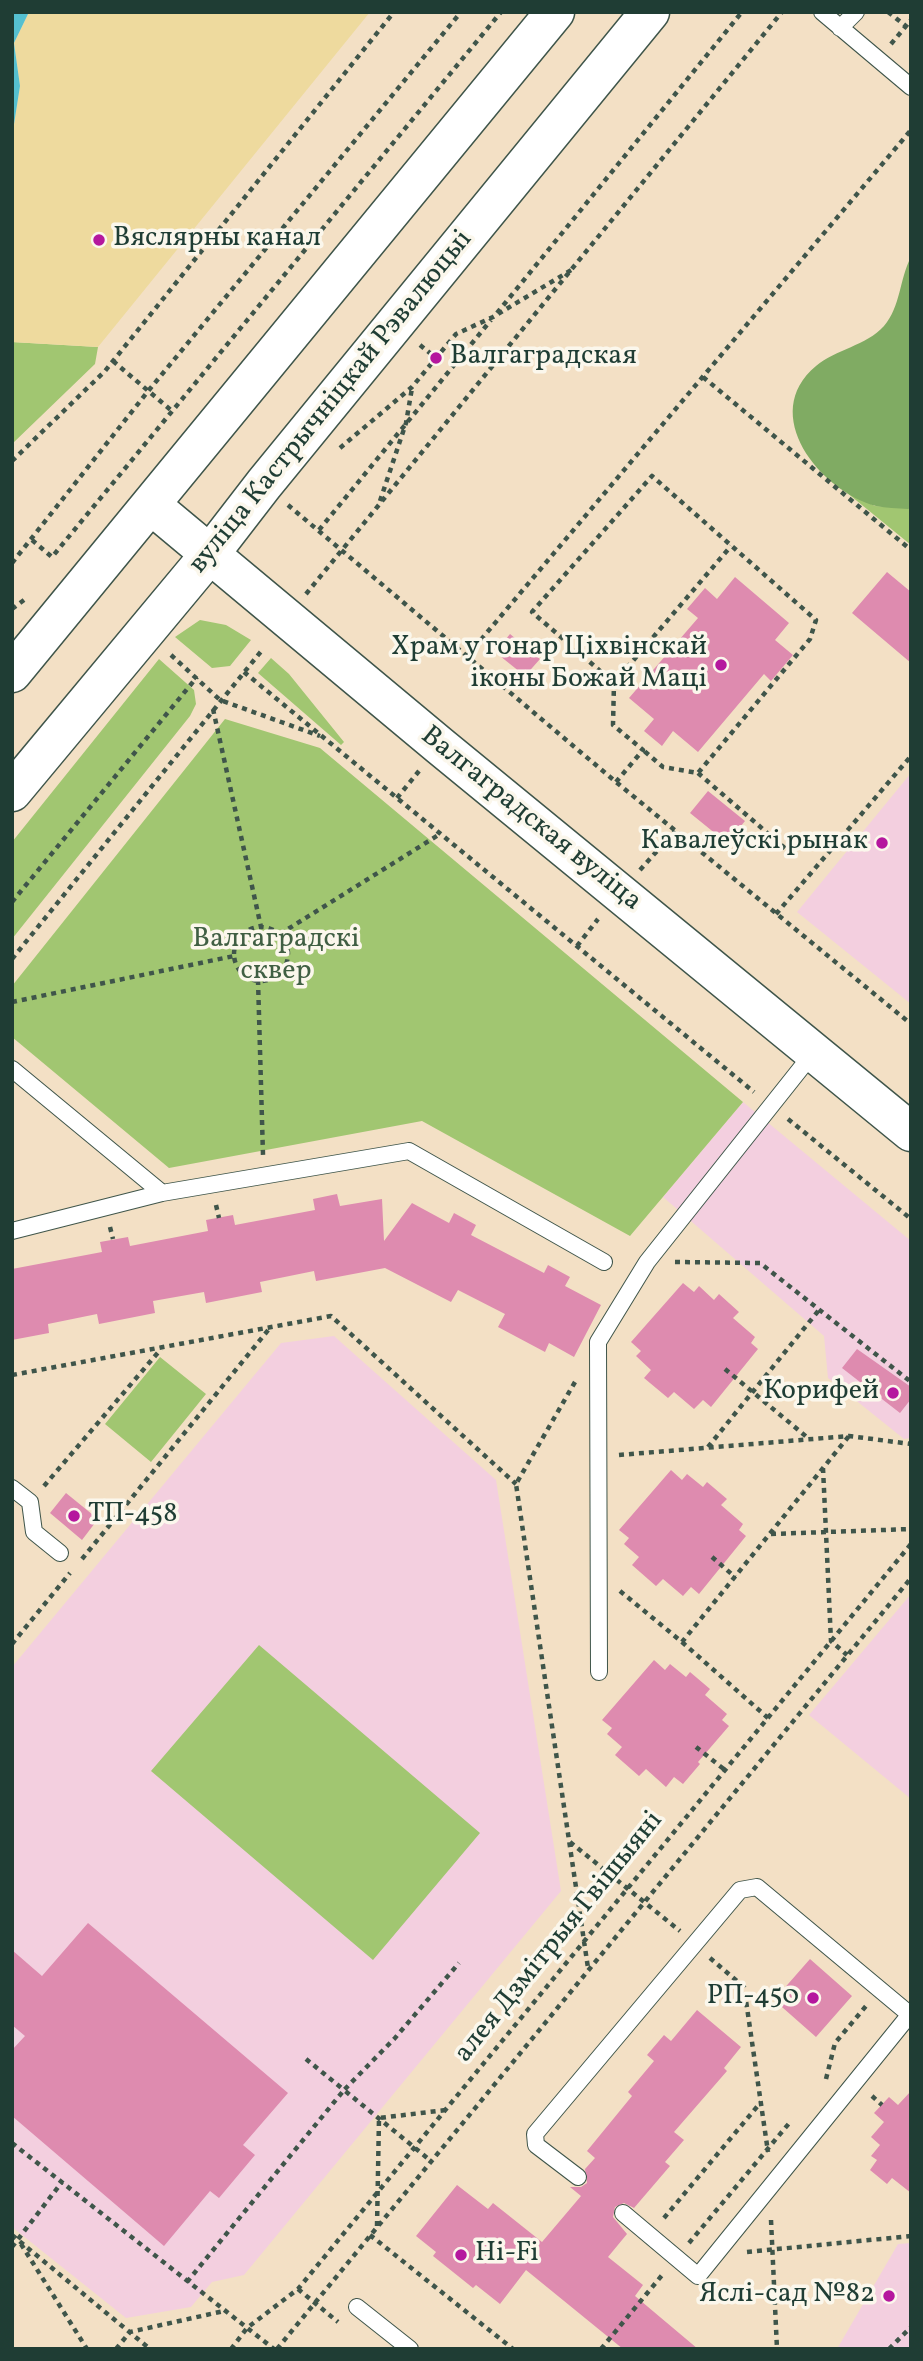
<!DOCTYPE html>
<html>
<head>
<meta charset="utf-8">
<style>
	body { margin:0 }
	#map { position:relative; width:923px; height:2361px; overflow:hidden; background:#f3e0c5; font-family:Vollkorn,serif }
	canvas { display:block }
	.frame { position:absolute; inset:0; border:14px solid #1f3d34; pointer-events:none }
</style>
</head>
<body>
<div id="map">
<canvas width="923" height="2361"></canvas>
<div class="frame"></div>
</div>
<script>
const c = document.querySelector('canvas').getContext('2d');
c.lineJoin = 'round';
function fillPath(path, color) { c.fillStyle = color; c.fill(path, 'evenodd'); }
function strokePath(path, color, width, dash) { c.strokeStyle = color; c.lineWidth = width; c.lineCap = dash ? 'butt' : 'round'; c.setLineDash(dash || []); c.stroke(path); }
function write(font, color, halo, rows, align = 'center') {
  c.font = font + ' Vollkorn,serif'; c.lineWidth = 7; c.setLineDash([]); c.textBaseline = 'middle'; c.strokeStyle = halo; c.fillStyle = color; for (const [text, x, y, turn = 0] of rows) {
    c.save(); c.translate(x, y); c.rotate((+turn || 0) * Math.PI / 180); c.textAlign = isNaN(turn) ? turn : align; if (halo) c.strokeText(text, 0, 0); c.fillText(text, 0, 0); c.restore();
  }
}
fillPath(new Path2D(`
	M911,773V1004L797,912Z
	M743,1102L911,1241V1438L904,1439L828,1378L824,1336L663,1197Z
	M334,1336L496,1480L561,1891L244,2275L212,2282L191,2307L126,2318L12,2227V1667L281,1343Z
	M911,1594V1799L809,1715Z
	M911,2243V2349H837L898,2244Z`), '#f3cfdf');
fillPath(new Path2D(`
	M12,342L98,347L95,364L12,444Z
	M846,492L875,506L911,508V545Z
	M200,620L226,625L251,640L230,666L212,668L175,637Z
	M271,658L289,674L344,742L341,745L258,673Z
	M159,659L194,690L196,704L190,716L12,939V842Z
	M225,719L320,748L743,1102L630,1236L422,1121L169,1168L12,1037V986Z
	M160,1357L206,1394L151,1462L105,1424Z
	M259,1645L480,1833L373,1960L151,1771Z`), '#a1c671');
fillPath(new Path2D(`
	M911,257V508L908,509C897,508 886,508 876,506C820,491 758,414 816,366C836,349 866,346 884,326C901,306 899,280 911,257Z`), '#80ab63');
fillPath(new Path2D(`
	M29,12H370L98,347L12,342V137L20,86L14,43Z`), '#eeda9e');
fillPath(new Path2D(`
	M12,12H29L14,43L20,86L12,137Z`), '#55c0d0');
fillPath(new Path2D(`
	M887,572L911,592V663L852,613Z
	M735,577L789,623L775,640L793,655L771,681L764,674L698,752L673,731L662,746L644,731L654,719L629,698L698,618L687,609L705,588L717,599Z
	M510,634L540,659L525,676L495,652Z
	M708,791L745,821L727,843L690,813Z
	M337,1194L340,1206L382,1199L384,1241L412,1203L449,1223L454,1213L476,1225L471,1235L544,1273L548,1265L570,1277L565,1286L601,1305L574,1357L549,1343L545,1352L498,1327L505,1314L458,1290L451,1302L385,1268L316,1281L314,1271L260,1282L262,1292L206,1303L204,1292L153,1301L155,1313L99,1324L97,1314L48,1324L49,1333L12,1340V1269L102,1252L100,1242L128,1237L130,1246L208,1231L206,1220L233,1215L235,1225L315,1210L313,1199Z
	M683,1283L694,1292L699,1286L714,1300L719,1294L739,1312L733,1318L755,1337L751,1343L758,1349L711,1407L703,1400L694,1409L674,1392L668,1398L644,1378L651,1370L636,1356L641,1351L631,1342Z
	M857,1349L911,1387V1399L900,1413L842,1368Z
	M671,1470L682,1480L687,1474L703,1487L707,1482L727,1499L721,1505L743,1524L739,1530L746,1536L699,1594L691,1587L683,1596L663,1579L656,1586L632,1565L639,1557L624,1544L629,1538L619,1530Z
	M66,1493L98,1519L82,1540L50,1513Z
	M654,1660L665,1670L670,1664L686,1677L690,1672L710,1689L705,1695L727,1714L722,1720L729,1726L698,1762L700,1764L683,1784L674,1777L666,1787L646,1769L639,1776L615,1755L622,1747L607,1734L612,1728L602,1720Z
	M88,1923L288,2093L243,2145L255,2155L219,2198L210,2191L164,2246L12,2116V2050L25,2036L12,2025V1950L42,1976Z
	M810,1959L852,1996L816,2037L774,2000Z
	M697,2010L741,2047L724,2068L727,2071L674,2132L684,2140L665,2162L670,2166L634,2208L624,2203L615,2207L613,2217L627,2234L608,2257L643,2285L635,2296L698,2349H623L526,2270L500,2304L476,2285L473,2288L433,2256L436,2252L416,2236L457,2185L488,2209L493,2203L542,2242L581,2196L570,2187H581L587,2183L585,2169L595,2158L587,2151L632,2096L628,2092L654,2061L647,2055L664,2035L671,2041Z
	M911,2091V2193L892,2178L887,2184L870,2170L877,2160L871,2156L880,2145L871,2137L884,2122L874,2113L889,2097L898,2105Z`), '#de8baf');
const service = new Path2D(`
	M822,12L911,87
	M840,28L856,12
	M12,1069L162,1193L409,1151L604,1262
	M12,1231L162,1193
	M12,1488L30,1502L34,1532L60,1553
	M599,1672L598,1342L647,1262L813,1053
	M578,2177L536,2145L535,2134L740,1890L757,1887L908,2013
	M623,2213L698,2276L911,2013
	M357,2307L410,2349`);
const secondary = new Path2D(`
	M151,505L440,746L911,1132`);
const trunk = new Path2D(`
	M12,673L555,12
	M12,792L210,554L264,484L650,12`);
strokePath(service, '#3f554a', 18);
strokePath(secondary, '#3f554a', 41);
strokePath(trunk, '#3f554a', 41);
strokePath(new Path2D(`
	M888,12L911,30
	M891,44L911,20
	M497,313L742,12
	M420,345L436,358
	M113,361L172,411
	M703,377L911,550
	M340,448L412,387L456,334L493,317L573,269
	M12,461L105,371L394,12
	M380,501L406,423L412,388
	M288,505L616,782L911,1024
	M319,530L491,320
	M32,540L52,557L501,12
	M12,563L149,390L461,12
	M306,594L782,12
	M12,609L28,597
	M171,655L220,700L320,736
	M468,655L911,130
	M244,672L754,1092
	M614,683L731,546
	M213,709L261,927
	M698,773L794,856
	M616,782L643,750L613,725L614,683L532,612L652,476L816,620L810,639L698,773L663,767L643,750
	M397,798L419,771
	M640,870L675,831
	M12,902L197,677
	M776,914L911,756
	M234 954a27 27 0 1 1 54 0a27 27 0 1 1-54 0Z
	M280,934L440,834
	M577,946L598,919
	M12,959L263,649
	M258,980L263,1155
	M12,1002L234,956
	M788,1119L911,1219
	M216,1205L219,1218
	M110,1227L113,1239
	M675,1262L760,1263L911,1382
	M725,1369L808,1438
	M12,1375L331,1316L516,1484
	M575,1382L516,1484L588,1968
	M708,1447L819,1310
	M619,1455L849,1436L911,1444
	M823,1468L831,1641L847,1655
	M44,1486L161,1349
	M771,1534L911,1529
	M712,1557L735,1577
	M82,1559L269,1329
	M620,1591L682,1642L849,1436
	M682,1642L768,1718
	M12,1644L70,1573
	M696,1747L725,1770
	M570,1842L680,1931
	M710,1958L744,1987L768,2152
	M306,2059L344,2090L395,2038L459,1963
	M826,2079L835,2043L866,2006
	M872,2096L882,2105
	M12,2143L274,2349
	M664,2218L761,2102
	M771,2220L777,2349
	M377,2226L379,2118L446,2110
	M12,2235L150,2349
	M370,2235L513,2349
	M689,2243L791,2121
	M21,2244L87,2349
	M12,2247L62,2182
	M747,2252L911,2236
	M187,2282L344,2090L431,2161
	M298,2289L338,2322
	M116,2349L130,2332L224,2311
	M231,2349L247,2328L298,2289L911,1544
	M277,2349L911,1578
	M601,2349L663,2274
	M889,2349L911,2327`), '#3f554a', 4.5, [5, 5]);
strokePath(service, '#fff', 16);
strokePath(secondary, '#fff', 38);
strokePath(trunk, '#fff', 38);
for (const [x, y, r, color] of [
	[99,240,7,"#b5179e"],
	[436,358,7,"#b5179e"],
	[721,665,7,"#b5179e"],
	[882,843,7,"#b5179e"],
	[893,1393,7,"#b5179e"],
	[74,1516,7,"#b5179e"],
	[813,1998,7,"#b5179e"],
	[461,2255,7,"#b5179e"],
	[889,2296,7,"#b5179e"]
]) { const dot = new Path2D(); dot.arc(x, y, r, 0, 2 * Math.PI); c.fillStyle = color; c.fill(dot); strokePath(dot, '#fbf7ec', 2.5); }
write('28px', '#1f3d34', '#fbf7ec', [
	["Вяслярны канал",113,240,"left"],
	["Валгаградская",450,358,"left"],
	["Храм у гонар Ціхвінскай",707,649],
	["іконы Божай Маці",707,681],
	["Кавалеўскі рынак",868,843],
	["Корифей",879,1393],
	["ТП-458",88,1516,"left"],
	["РП-450",799,1998],
	["Hi-Fi",475,2255,"left"],
	["Яслі-сад №82",875,2296]
], 'right');
write('28px', '#1f3d34', '#fbf7ec', [
	["вуліца Кастрычніцкай Рэвалюцыі",332,403,-51],
	["Валгаградская вуліца",530,820,39],
	["алея Дзмітрыя Гвішыяні",560,1938,-51]
]);
write('28px', '#405f43', '#fbf7ec', [
	["Валгаградскі",276,941],
	["сквер",276,973]
]);
</script>
</body>
</html>
